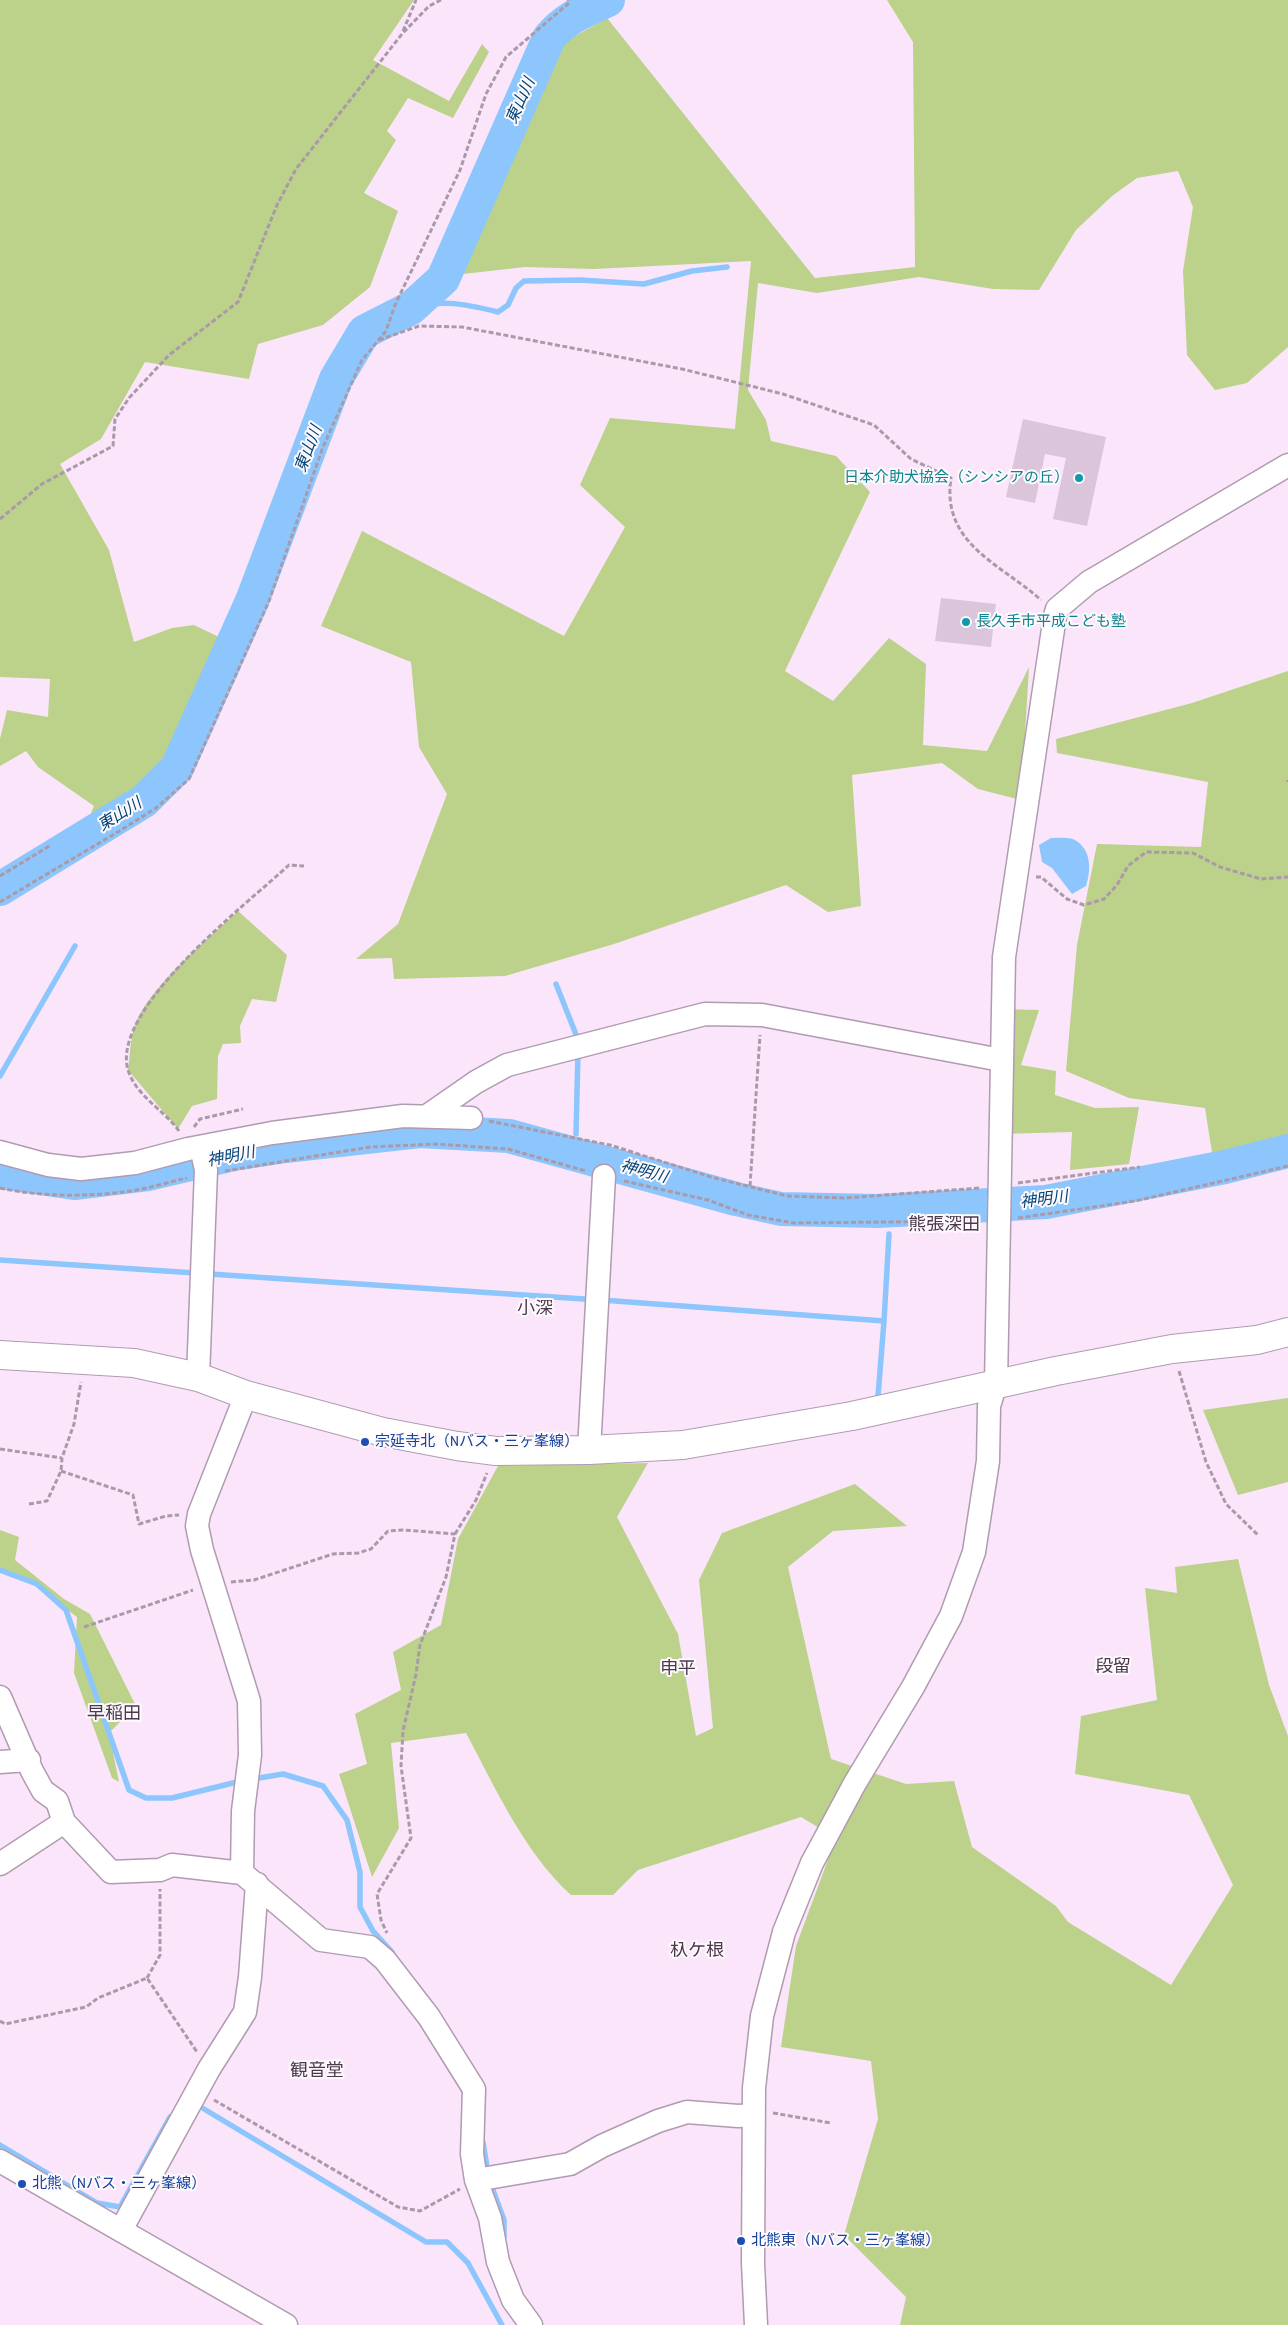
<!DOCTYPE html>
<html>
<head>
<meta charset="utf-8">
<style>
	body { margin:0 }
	canvas { display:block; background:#fbe5fa }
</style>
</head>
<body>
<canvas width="1288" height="2325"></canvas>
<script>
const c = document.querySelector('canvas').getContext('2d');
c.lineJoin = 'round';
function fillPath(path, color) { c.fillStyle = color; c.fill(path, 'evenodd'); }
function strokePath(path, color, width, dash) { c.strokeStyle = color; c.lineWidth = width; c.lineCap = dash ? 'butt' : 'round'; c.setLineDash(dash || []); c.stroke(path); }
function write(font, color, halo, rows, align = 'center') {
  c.font = font + ' "Archivo Narrow","Noto Sans JP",sans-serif'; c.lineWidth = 4; c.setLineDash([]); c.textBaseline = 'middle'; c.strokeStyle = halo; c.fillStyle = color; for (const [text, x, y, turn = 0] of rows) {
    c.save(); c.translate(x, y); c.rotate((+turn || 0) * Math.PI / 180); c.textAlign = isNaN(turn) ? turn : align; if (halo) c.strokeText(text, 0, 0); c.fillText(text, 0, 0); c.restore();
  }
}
fillPath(new Path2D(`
	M0,0H414L373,60L449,101L482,44L489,52L453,118L408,98L387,131L396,140L364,193L398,211L370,287L323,325L258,344L249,379L145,362L101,439L60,464L109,550L134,642L172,628L194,625L223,639L227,651L171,768L143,796L85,828L94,806L38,767L26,751L0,766V739L7,710L48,717L50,679L0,677Z
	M887,0H1288V347L1247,383L1215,390L1187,355L1183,271L1193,207L1178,171L1137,178L1112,196L1076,230L1039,290L993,289L919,277L817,293L758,283L748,390L766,420L771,441L836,456L870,492L785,671L833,701L889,638L926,664L923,745L987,751L1029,667L1021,800L978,789L942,763L852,775L861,906L828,912L786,885L614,944L505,976L394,979L392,958L356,959L398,924L447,794L419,747L411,662L321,626L362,531L564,636L625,527L580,485L610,418L735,429L751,261L594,269L525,267L463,274L563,43L607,18L815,278L915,267L913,42Z
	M1288,671V1138L1213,1159L1205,1108L1129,1098L1066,1071L1077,945L1097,844L1201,847L1208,782L1057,753L1056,739L1192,703Z
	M238,911L287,955L276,1002L252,999L240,1026L241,1043L223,1044L218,1056L217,1099L192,1106L178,1129L128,1070C130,1057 130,1041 134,1028C146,989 208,939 238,911Z
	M1002,1009L1039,1010L1021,1065L1056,1071L1055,1095L1095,1108L1139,1107L1129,1164L1070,1170L1072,1132L1000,1134Z
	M1288,1398V1482L1238,1495L1203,1410Z
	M648,1463L617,1517L678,1634L696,1736L713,1728L699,1580L722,1533L855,1484L907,1526L833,1531L788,1567L831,1759L906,1784L954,1781L972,1847L1056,1906L1068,1922L1171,1985L1233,1885L1189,1795L1075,1774L1081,1716L1157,1700L1145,1588L1177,1593L1175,1567L1238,1559L1269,1685L1288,1736V2325H900L906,2297L844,2235L878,2119L871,2061L781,2047L796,1946L836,1838L801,1817L638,1870L613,1895H571C524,1852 496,1789 466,1733L391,1743L399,1828L372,1877L339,1774L367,1764L355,1714L401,1690L393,1652L441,1625L458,1539L498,1466Z
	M0,1530L19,1537L15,1560L64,1599L90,1614L136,1706L109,1733L119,1782L112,1778L74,1673L77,1617L23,1577L0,1569Z`), '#bcd18a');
fillPath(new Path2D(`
	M1051,838C1058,838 1069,837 1075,840C1092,850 1091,871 1086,886L1072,894L1052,868L1042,862L1039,845Z`), '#8cc6fd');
strokePath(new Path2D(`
	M411,308C444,299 465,304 498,312L508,305L516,288L524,281L580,280L644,284L692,271L727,267
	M556,984L579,1042
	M0,1076L75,946
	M576,1134L578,1051
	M0,1260L195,1273
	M210,1274L584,1299
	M602,1300L884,1321L878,1396
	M884,1321L889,1234
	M0,1570L37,1584L66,1610L129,1790L146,1798H172L241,1781
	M253,1779L283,1774L323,1786L347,1820L360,1872V1907L373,1931L392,1952
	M204,2109L426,2242H447L468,2263L502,2325
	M483,2142L488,2173
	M0,2145L97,2203L120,2207L170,2117
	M490,2182L504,2220V2237`), '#8cc6fd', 5.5);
strokePath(new Path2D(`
	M0,889L144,801L177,768L252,601L336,379L364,332L411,308L443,279L549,38C565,18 586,10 608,0
	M0,1172L74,1183L148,1174L234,1154L285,1146L420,1131L509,1136L736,1199L781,1209L878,1211L1046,1202L1225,1167L1288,1151`), '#8cc6fd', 34);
fillPath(new Path2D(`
	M1023,419L1106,437L1087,526L1053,519L1066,458L1045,454L1035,503L1006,497Z
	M941,598L996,604L991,647L935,641Z`), '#dbc5da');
const street = new Path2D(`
	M427,1116L476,1082L507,1065L705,1014L762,1015L1001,1060
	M0,1152L48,1165L81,1169L135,1163L188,1149L272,1133L403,1116L471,1118
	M198,1377L206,1170L201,1147
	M589,1450L604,1176
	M0,1697L32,1771L43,1791L57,1801L64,1822L111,1872L160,1870L172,1865L242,1873L321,1940L370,1947L385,1960L429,2017L474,2089L472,2154L476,2180L490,2218L498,2262L513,2300L531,2325
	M0,1762L29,1760
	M0,1864L64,1822
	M242,1873L243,1811L250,1755L249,1701L202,1550L197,1526L199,1514L246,1395
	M0,2161L286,2325
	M476,2180L570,2164L602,2146L658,2121L687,2112L738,2116L753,2115
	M121,2230L209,2069L245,2012L250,1977L257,1884
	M756,2325L753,2263L754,2088L762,2016L784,1932L812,1863L855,1783L913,1687L951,1616L974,1552L988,1461L989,1406L996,1383L1004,957L1055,616L1057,609L1089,582L1288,465`);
const secondary = new Path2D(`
	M0,1355L134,1363L198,1377L246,1395L383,1432L457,1446L496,1451L589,1450L683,1445L852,1416L1056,1371L1172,1349L1257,1340L1288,1332`);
strokePath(street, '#b09bb0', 25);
strokePath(secondary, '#b09bb0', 30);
strokePath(new Path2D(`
	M403,31L416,0
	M379,340L419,326L462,327L682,369L783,394L874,425L911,459L951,478C941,544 1001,564 1041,600
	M0,519L42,484L113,446L115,419L129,398L169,355L238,302L277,205L296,169L402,34L429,6L441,0
	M1288,780V782
	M0,876L51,845
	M1036,877H1041L1067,899L1084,905L1104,899L1117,885L1128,866L1146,852L1193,853L1220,867L1261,879L1288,877
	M0,902L121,830L156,808L189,779L269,601L323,447L362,360L386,331L395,305L460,170L486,94L506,57L569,3L568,0
	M489,1121L610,1145L711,1177L787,1196L845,1198L980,1188
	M194,1127L200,1119L243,1109
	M179,1131C164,1110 136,1096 128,1070C110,1009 248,903 289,865L304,866
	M225,1171L370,1147L436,1144L508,1149L586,1171
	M624,1181L708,1200L748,1215L794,1223L980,1221
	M1018,1183L1140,1167
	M750,1186L760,1035
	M0,1188C41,1197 90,1197 131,1191C150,1188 169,1182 187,1178
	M1018,1218L1135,1201L1288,1166
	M1179,1371L1206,1462L1226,1504L1258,1535
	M0,1449L62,1458
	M61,1471L133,1495L139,1524L166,1516L179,1515
	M29,1504L47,1501L61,1471L62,1458L74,1424L81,1382
	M455,1534L476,1500L487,1473
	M231,1582L254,1580L333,1554L358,1553L371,1549L388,1531L404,1530L455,1534L446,1577L420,1645L416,1674L403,1731L401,1766L411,1838L377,1894L381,1920L387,1933
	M84,1627L193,1590
	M147,1978L160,1955V1889
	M0,2021L5,2024L86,2007L98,1998L147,1978L197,2052
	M214,2100L398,2207L420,2211L460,2189
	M773,2113L831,2123`), '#aa99a9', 3, [5, 2.5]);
strokePath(street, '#fff', 22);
strokePath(secondary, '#fff', 28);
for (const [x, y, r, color] of [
	[1079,478,5,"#0f9aa8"],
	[966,622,5,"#0f9aa8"],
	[365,1442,5,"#1a4fb4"],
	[22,2184,5,"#1a4fb4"],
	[741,2241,5,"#1a4fb4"]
]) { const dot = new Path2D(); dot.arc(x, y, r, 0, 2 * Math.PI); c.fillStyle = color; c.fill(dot); strokePath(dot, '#fdf9fd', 2); }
write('15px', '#0d838f', '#fdf9fd', [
	["日本介助犬協会（シンシアの丘）",1069,478],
	["長久手市平成こども塾",976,622,"left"]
], 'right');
write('15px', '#164399', '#fdf9fd', [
	["宗延寺北（Nバス・三ヶ峯線）",375,1442],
	["北熊（Nバス・三ヶ峯線）",32,2184],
	["北熊東（Nバス・三ヶ峯線）",751,2241]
], 'left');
write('italic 16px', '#004475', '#fdf9fd', [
	["東山川",521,101,-66],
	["東山川",309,449,-69],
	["東山川",120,815,-32],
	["神明川",231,1157,-11],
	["神明川",644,1172,15],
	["神明川",1044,1200,-7]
]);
write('18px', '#4c3a4c', '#fdf9fd', [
	["熊張深田",944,1225],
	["小深",535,1309],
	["段留",1113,1667],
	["申平",678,1669],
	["早稲田",114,1714],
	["杁ケ根",697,1951],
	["観音堂",317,2071]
]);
</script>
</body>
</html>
